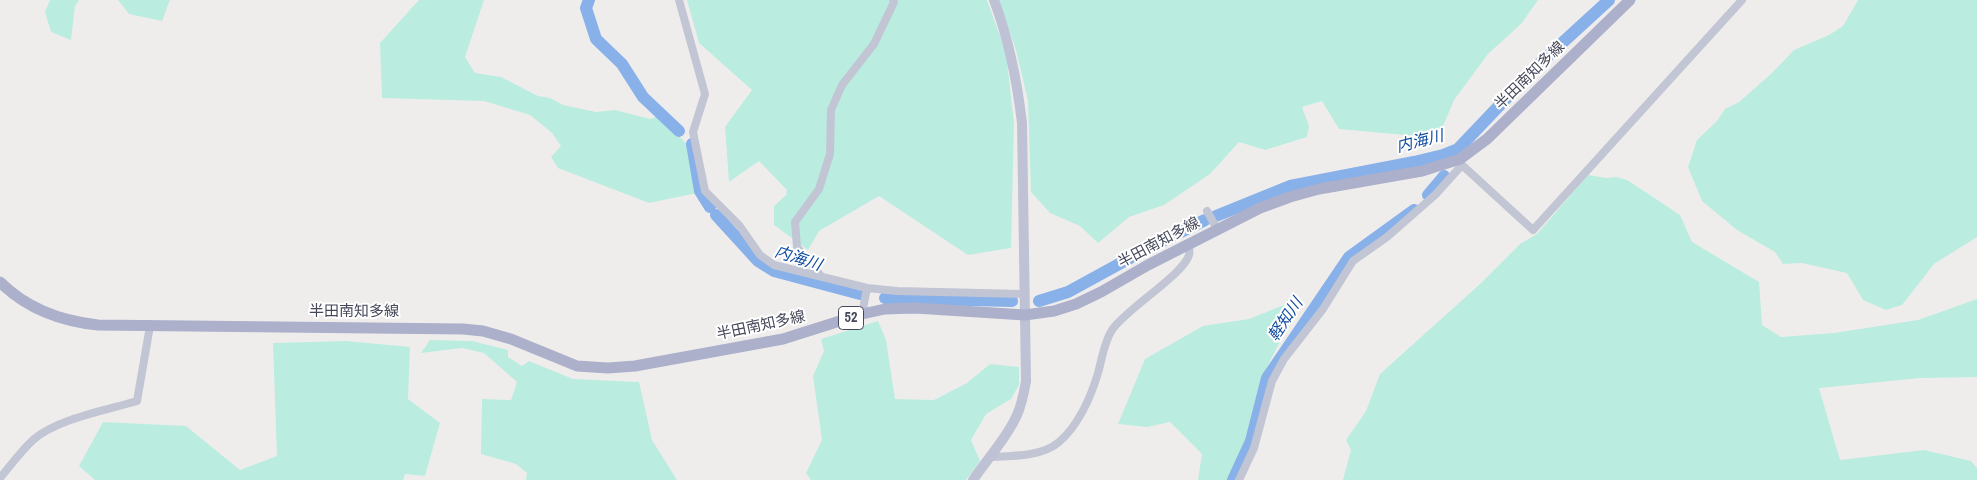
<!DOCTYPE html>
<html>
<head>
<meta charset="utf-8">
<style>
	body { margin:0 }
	canvas { display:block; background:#efedec }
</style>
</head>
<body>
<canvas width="1977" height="480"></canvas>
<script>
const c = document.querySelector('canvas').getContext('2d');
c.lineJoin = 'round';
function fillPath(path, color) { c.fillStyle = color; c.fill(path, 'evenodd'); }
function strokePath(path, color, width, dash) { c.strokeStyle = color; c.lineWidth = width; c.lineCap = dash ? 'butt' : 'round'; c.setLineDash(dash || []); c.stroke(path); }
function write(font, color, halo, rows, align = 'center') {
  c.font = font + ' "Archivo Narrow","Noto Sans JP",sans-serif'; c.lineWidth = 4; c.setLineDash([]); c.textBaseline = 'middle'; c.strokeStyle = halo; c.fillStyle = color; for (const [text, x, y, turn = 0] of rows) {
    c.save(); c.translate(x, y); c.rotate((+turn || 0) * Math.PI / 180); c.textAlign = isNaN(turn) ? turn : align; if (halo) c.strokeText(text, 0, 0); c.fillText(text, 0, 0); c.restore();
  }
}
fillPath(new Path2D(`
	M50,0H79L75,6L71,40L51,32L45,12Z
	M118,0H170L162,21L129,14Z
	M419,0H484L465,57L475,73L501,77L538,96L550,98L563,105L596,112L615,110L650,119L658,116L689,146L697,193L649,203L558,168L551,157L561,146L552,133L530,115L484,101L382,98L380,43Z
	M687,0H987L1006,53L1014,123L1011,248L968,255L879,196L819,231L808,250L774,225V206L786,195L787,190L759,161L729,182L725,127L752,90L699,43Z
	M999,0H1538L1521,24L1488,54L1454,100L1438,138L1339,129L1322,101L1302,107L1309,126L1307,137L1265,150L1239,142L1210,174L1164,205L1129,217L1098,243L1080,226L1050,213L1031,192L1028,101L1016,50Z
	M1858,0H1977V237L1934,264L1902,305L1886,310L1863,300L1847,273L1802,263L1783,264L1775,252L1737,230L1702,201L1688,167L1697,140L1717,121L1725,109L1739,102L1771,74L1794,50L1829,35L1843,26Z
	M1588,175L1606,178L1616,177L1627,180L1647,193L1680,215L1692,242L1759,282L1762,325L1781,337L1834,333L1918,320L1977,299V377L1921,378L1819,388L1840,460L1924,450L1971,461L1977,468V480H1343L1351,450L1346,440L1366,411L1380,374L1479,285L1520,244L1537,234Z
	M1289,303L1298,306L1263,375L1249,432L1228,480H1198L1202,454L1170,422L1147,427L1118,424L1145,359L1203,326L1249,319Z
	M878,321L886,340L895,399L934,400L967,383L990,364L1019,367V385L1011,399L986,414L971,440L980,461L966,480H811L806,473L822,440L813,376L824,351L821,339Z
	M430,340L472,341L508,350V357L522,366L529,361L573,379L639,382L652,440L677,480H526L527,473L516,464L481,454L482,399L511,400L517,382L484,353L462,348L421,353Z
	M346,341L410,347L408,399L440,423L425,476L405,474L403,480H95L79,466L103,422L186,426L240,470L277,456L273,343Z`), '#baede0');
strokePath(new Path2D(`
	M589,0L586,8L596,39L622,64L643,97L679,131
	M692,144L700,191L710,207
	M1428,195L1444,176
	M716,215L758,261L774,271L860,294
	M1216,216L1290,186L1414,162L1443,155L1458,149L1537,66L1609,0
	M885,298L1012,301
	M1039,301L1068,292L1152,246L1205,220
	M1233,480L1251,441L1267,378L1349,257L1414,210`), '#88b0e9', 12);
strokePath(new Path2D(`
	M679,0L705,94L693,132L705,191L739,225L760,255L774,265L867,288L897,291L1024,294
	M1460,159L1462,165L1533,230L1742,0
	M1207,211L1217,229
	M821,276L797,247L795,222L819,189L830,154L831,110L842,85L874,44L894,2L893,0
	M862,314L867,288
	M989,457C1010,456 1042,457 1059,442C1078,426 1091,397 1098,373C1102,359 1104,342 1112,330C1126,309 1183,275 1189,255C1190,252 1189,247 1189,244
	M0,478C11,465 21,451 33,440C56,419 107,410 137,401L150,326
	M1239,480L1254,448L1272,381L1284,359L1323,309L1353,261L1387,237L1435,195L1462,165`), '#c2c5d3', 8);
strokePath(new Path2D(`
	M973,480C987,459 1007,438 1017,415C1022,404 1024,392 1026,381L1022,123C1017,80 1009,40 994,0`), '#bfc1d5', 10);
strokePath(new Path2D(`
	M0,282C27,309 60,321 98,325L463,329L483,331L511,339L577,366L608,368L635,366L783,339L862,314L885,309L915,308L1025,315L1054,311L1076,304L1101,292L1148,265L1260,208L1290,197L1319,189L1422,171L1460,159L1487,139L1630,0`), '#acb0cb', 11);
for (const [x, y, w] of [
	[851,318,25]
]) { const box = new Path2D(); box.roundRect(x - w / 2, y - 11.5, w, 23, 4); c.fillStyle = '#fff'; c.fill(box); strokePath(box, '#454859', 1); }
write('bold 14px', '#454859', null, [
	["52",851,318]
]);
write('15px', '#454859', '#fff', [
	["半田南知多線",1530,76,-44],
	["半田南知多線",1159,243,-28],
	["半田南知多線",354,312],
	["半田南知多線",761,326,-12]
]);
write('italic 16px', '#104ca1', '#fff', [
	["内海川",1420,142,-14],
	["内海川",798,259,18],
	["軽知川",1286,320,-56]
]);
</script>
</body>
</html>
